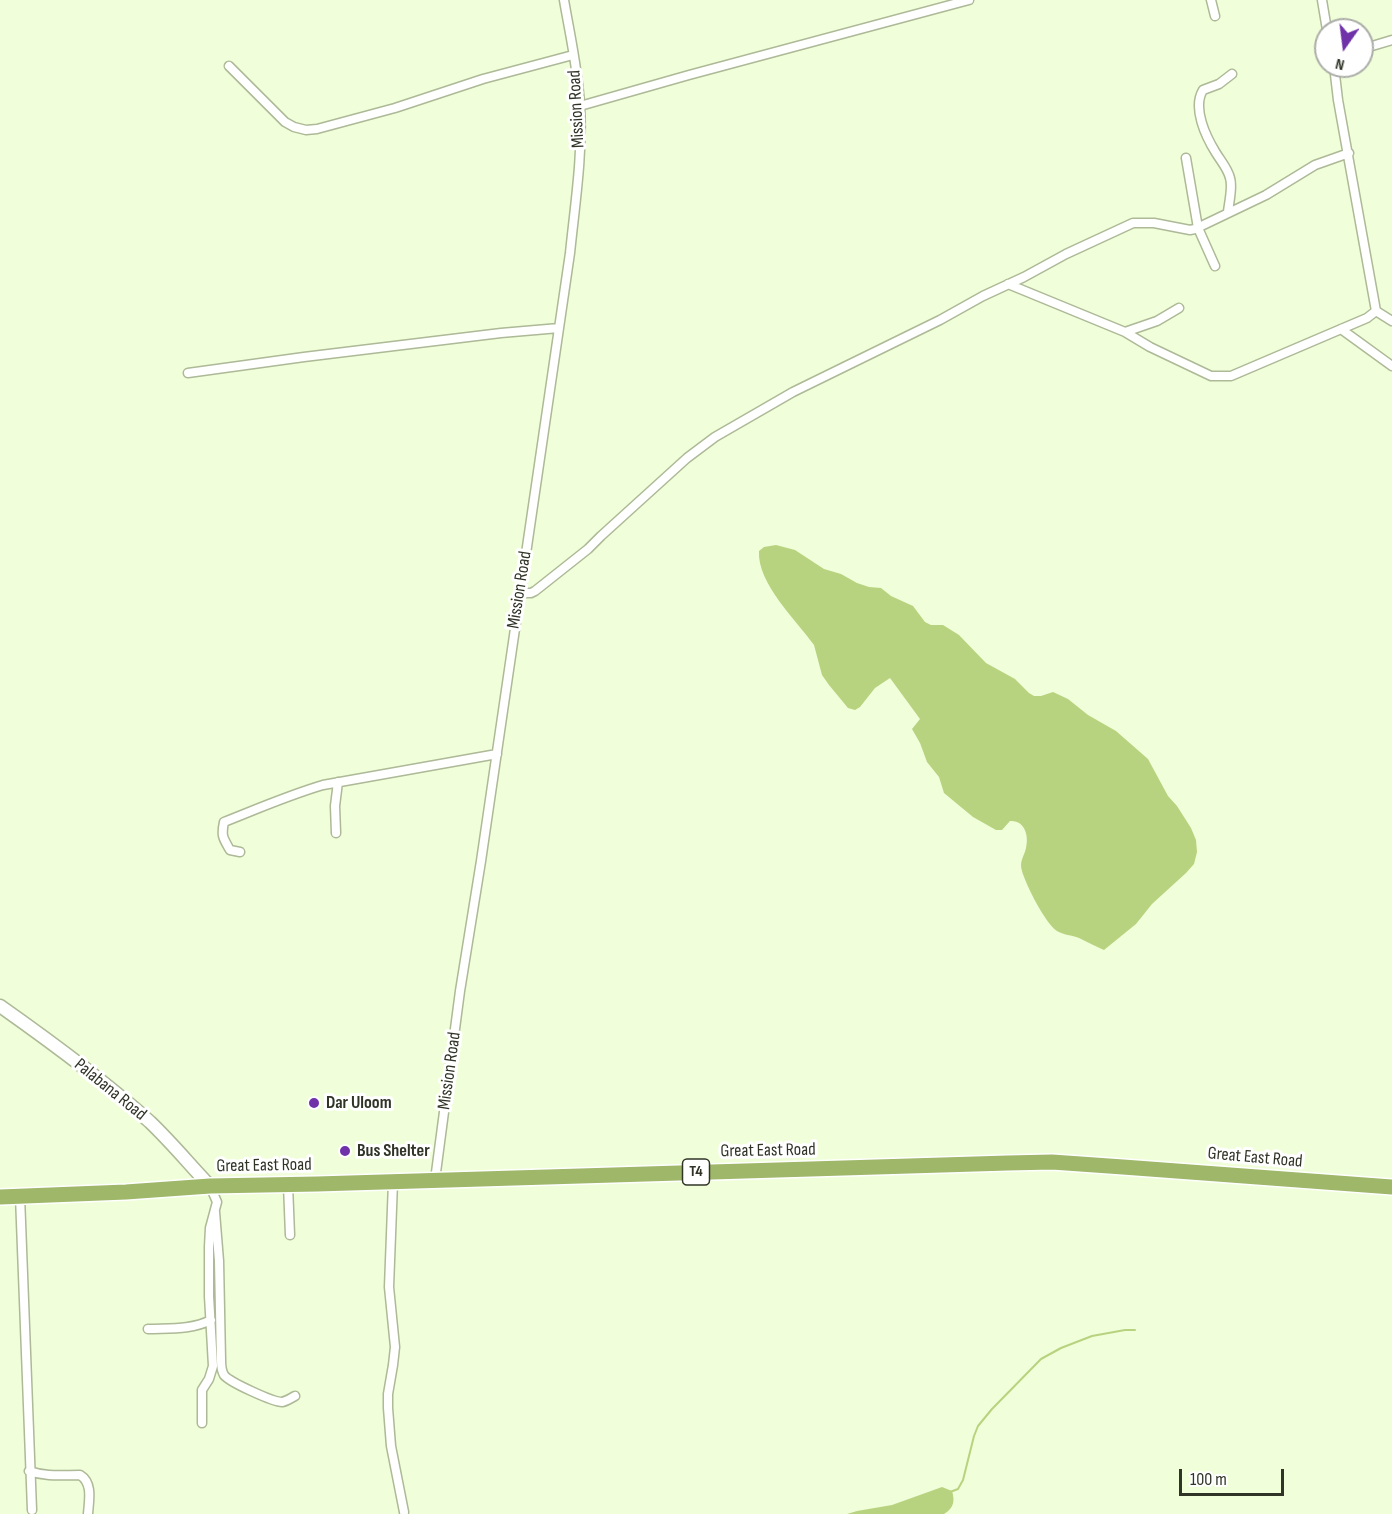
<!DOCTYPE html>
<html>
<head>
<meta charset="utf-8">
<style>
	body { margin:0 }
	#map { position:relative; width:1392px; height:1514px; overflow:hidden; background:#f0fed9; font-family:"Sofia Sans Condensed",sans-serif }
	canvas { display:block }
	.north { position:absolute; left:1314px; top:18px; width:60px; height:60px; box-sizing:border-box; background:#fff; border:2px solid #acaea9; border-radius:50%; rotate:194deg; font-size:16px; font-weight:700; line-height:24px; text-align:center; color:#303427 }
	.north::after { content:''; display:block; margin:auto; width:21px; height:27px; background:#6f32a8; clip-path:polygon(50% 0,100% 100%,50% 72%,0 100%) }
	.scale { position:absolute; left:1179px; top:1469px; width:105px; height:27px; box-sizing:border-box; border:3px solid #303427; border-top:0; padding-left:8px; font-size:18px; line-height:21px; white-space:nowrap; color:#303427; -webkit-text-stroke:4px #fff; paint-order:stroke }
</style>
</head>
<body>
<div id="map">
<canvas width="1392" height="1514"></canvas>
<div class="north">N</div>
<div class="scale">100 m</div>
</div>
<script>
const c = document.querySelector('canvas').getContext('2d');
c.lineJoin = 'round';
function fillPath(path, color) { c.fillStyle = color; c.fill(path, 'evenodd'); }
function strokePath(path, color, width, dash) { c.strokeStyle = color; c.lineWidth = width; c.lineCap = dash ? 'butt' : 'round'; c.setLineDash(dash || []); c.stroke(path); }
function write(font, color, halo, rows, align = 'center') {
  c.font = font + ' "Sofia Sans Condensed",sans-serif'; c.lineWidth = 6; c.setLineDash([]); c.textBaseline = 'middle'; c.strokeStyle = halo; c.fillStyle = color; for (const [text, x, y, turn = 0] of rows) {
    c.save(); c.translate(x, y); c.rotate((+turn || 0) * Math.PI / 180); c.textAlign = isNaN(turn) ? turn : align; if (halo) c.strokeText(text, 0, 0); c.fillText(text, 0, 0); c.restore();
  }
}
fillPath(new Path2D(`
	M776,545L795,550L824,569L841,574L857,583L869,587L881,588L891,596L913,606L925,622L931,625H943L959,635L986,663L1015,679L1029,693L1034,696H1041L1053,692L1068,699L1088,715L1116,731L1148,759L1168,796L1177,806L1191,828L1196,840L1197,852L1194,864L1186,873L1152,904L1136,924L1104,950C1095,946 1087,942 1079,938C1072,935 1063,935 1057,931C1045,923 1026,885 1022,871C1019,861 1024,857 1026,848C1029,836 1025,820 1010,821L1002,830H996L973,817L944,793L939,777L927,762L920,743L912,729L920,719L890,678L875,688L860,707L855,710L848,708L829,685L822,675L814,645C796,620 757,583 759,551L764,547Z
	M942,1487L952,1491C955,1501 954,1508 944,1514H847L857,1511L892,1505Z`), '#b8d37f');
strokePath(new Path2D(`
	M950,1492L958,1489L963,1480L974,1436L978,1426L992,1409L1041,1359L1061,1348L1092,1336L1125,1330H1135`), '#b8d37f', 2);
const street = new Path2D(`
	M1211,0L1215,16
	M1322,0L1327,30
	M1362,49L1392,40
	M229,66L285,122L294,127L306,130L317,129L395,108L483,79L573,55
	M1334,66L1338,100L1376,311L1392,321
	M580,106L689,75L969,0
	M1186,158L1198,228L1215,266
	M1228,212C1229,202 1233,187 1230,178C1228,169 1221,161 1216,153C1206,137 1192,108 1203,90L1219,84L1232,74
	M1008,284L1125,332L1150,347L1211,376H1231L1367,318L1376,311
	M1341,329L1392,366
	M1125,332L1157,321L1179,308
	M188,373L304,357L501,333L559,328
	M520,593H531L535,591L588,549L601,536L687,458L715,437L793,392L940,320L983,296L1024,277L1066,254L1133,223H1154L1190,230L1195,229L1266,195L1315,165L1349,153
	M336,833L335,806L338,782
	M240,852L230,850C223,838 221,836 224,822C257,809 289,795 323,785L497,754
	M435,1180L460,991L481,861L570,253C575,204 583,154 580,105C578,70 570,35 564,0
	M393,1182L389,1287L395,1347L393,1365L388,1394V1408L391,1446L404,1512
	M288,1185L290,1235
	M20,1196L32,1510
	M215,1212L219,1261L221,1360C221,1365 221,1370 224,1375C229,1382 273,1402 282,1402C287,1401 291,1398 295,1396
	M148,1329C170,1328 191,1330 211,1320
	M202,1423V1390L209,1379L213,1366L209,1296V1247L210,1228L217,1202L210,1186
	M29,1471C46,1477 62,1475 80,1475C93,1483 89,1500 88,1514`);
const secondary = new Path2D(`
	M0,1006C51,1042 103,1080 150,1122C171,1142 190,1165 210,1186`);
const highway = new Path2D(`
	M0,1197L126,1192L210,1186L317,1184L1008,1163L1052,1162L1123,1167L1392,1187`);
strokePath(street, '#adb997', 11);
strokePath(secondary, '#adb997', 15);
strokePath(highway, '#fff', 18);
strokePath(street, '#fff', 8);
strokePath(secondary, '#fff', 12);
strokePath(highway, '#9eb768', 15);
for (const [x, y, r, color] of [
	[314,1103,6,"#6f32a8"],
	[345,1151,6,"#6f32a8"]
]) { const dot = new Path2D(); dot.arc(x, y, r, 0, 2 * Math.PI); c.fillStyle = color; c.fill(dot); strokePath(dot, '#fff', 2); }
for (const [x, y, w] of [
	[696,1172,27]
]) { const box = new Path2D(); box.roundRect(x - w / 2, y - 13, w, 26, 4.5); c.fillStyle = '#fff'; c.fill(box); strokePath(box, '#303427', 1.5); }
write('bold 16px', '#303427', null, [
	["T4",696,1172]
]);
write('18px', '#303427', '#fff', [
	["Mission Road",577,109,-93],
	["Mission Road",520,590,-81],
	["Mission Road",450,1071,-82],
	["Palabana Road",110,1090,39],
	["Great East Road",768,1151,-1],
	["Great East Road",1255,1158,5],
	["Great East Road",264,1166,-1]
]);
write('bold 18px', '#303427', '#fff', [
	["Dar Uloom",326,1103],
	["Bus Shelter",357,1151]
], 'left');
</script>
</body>
</html>
